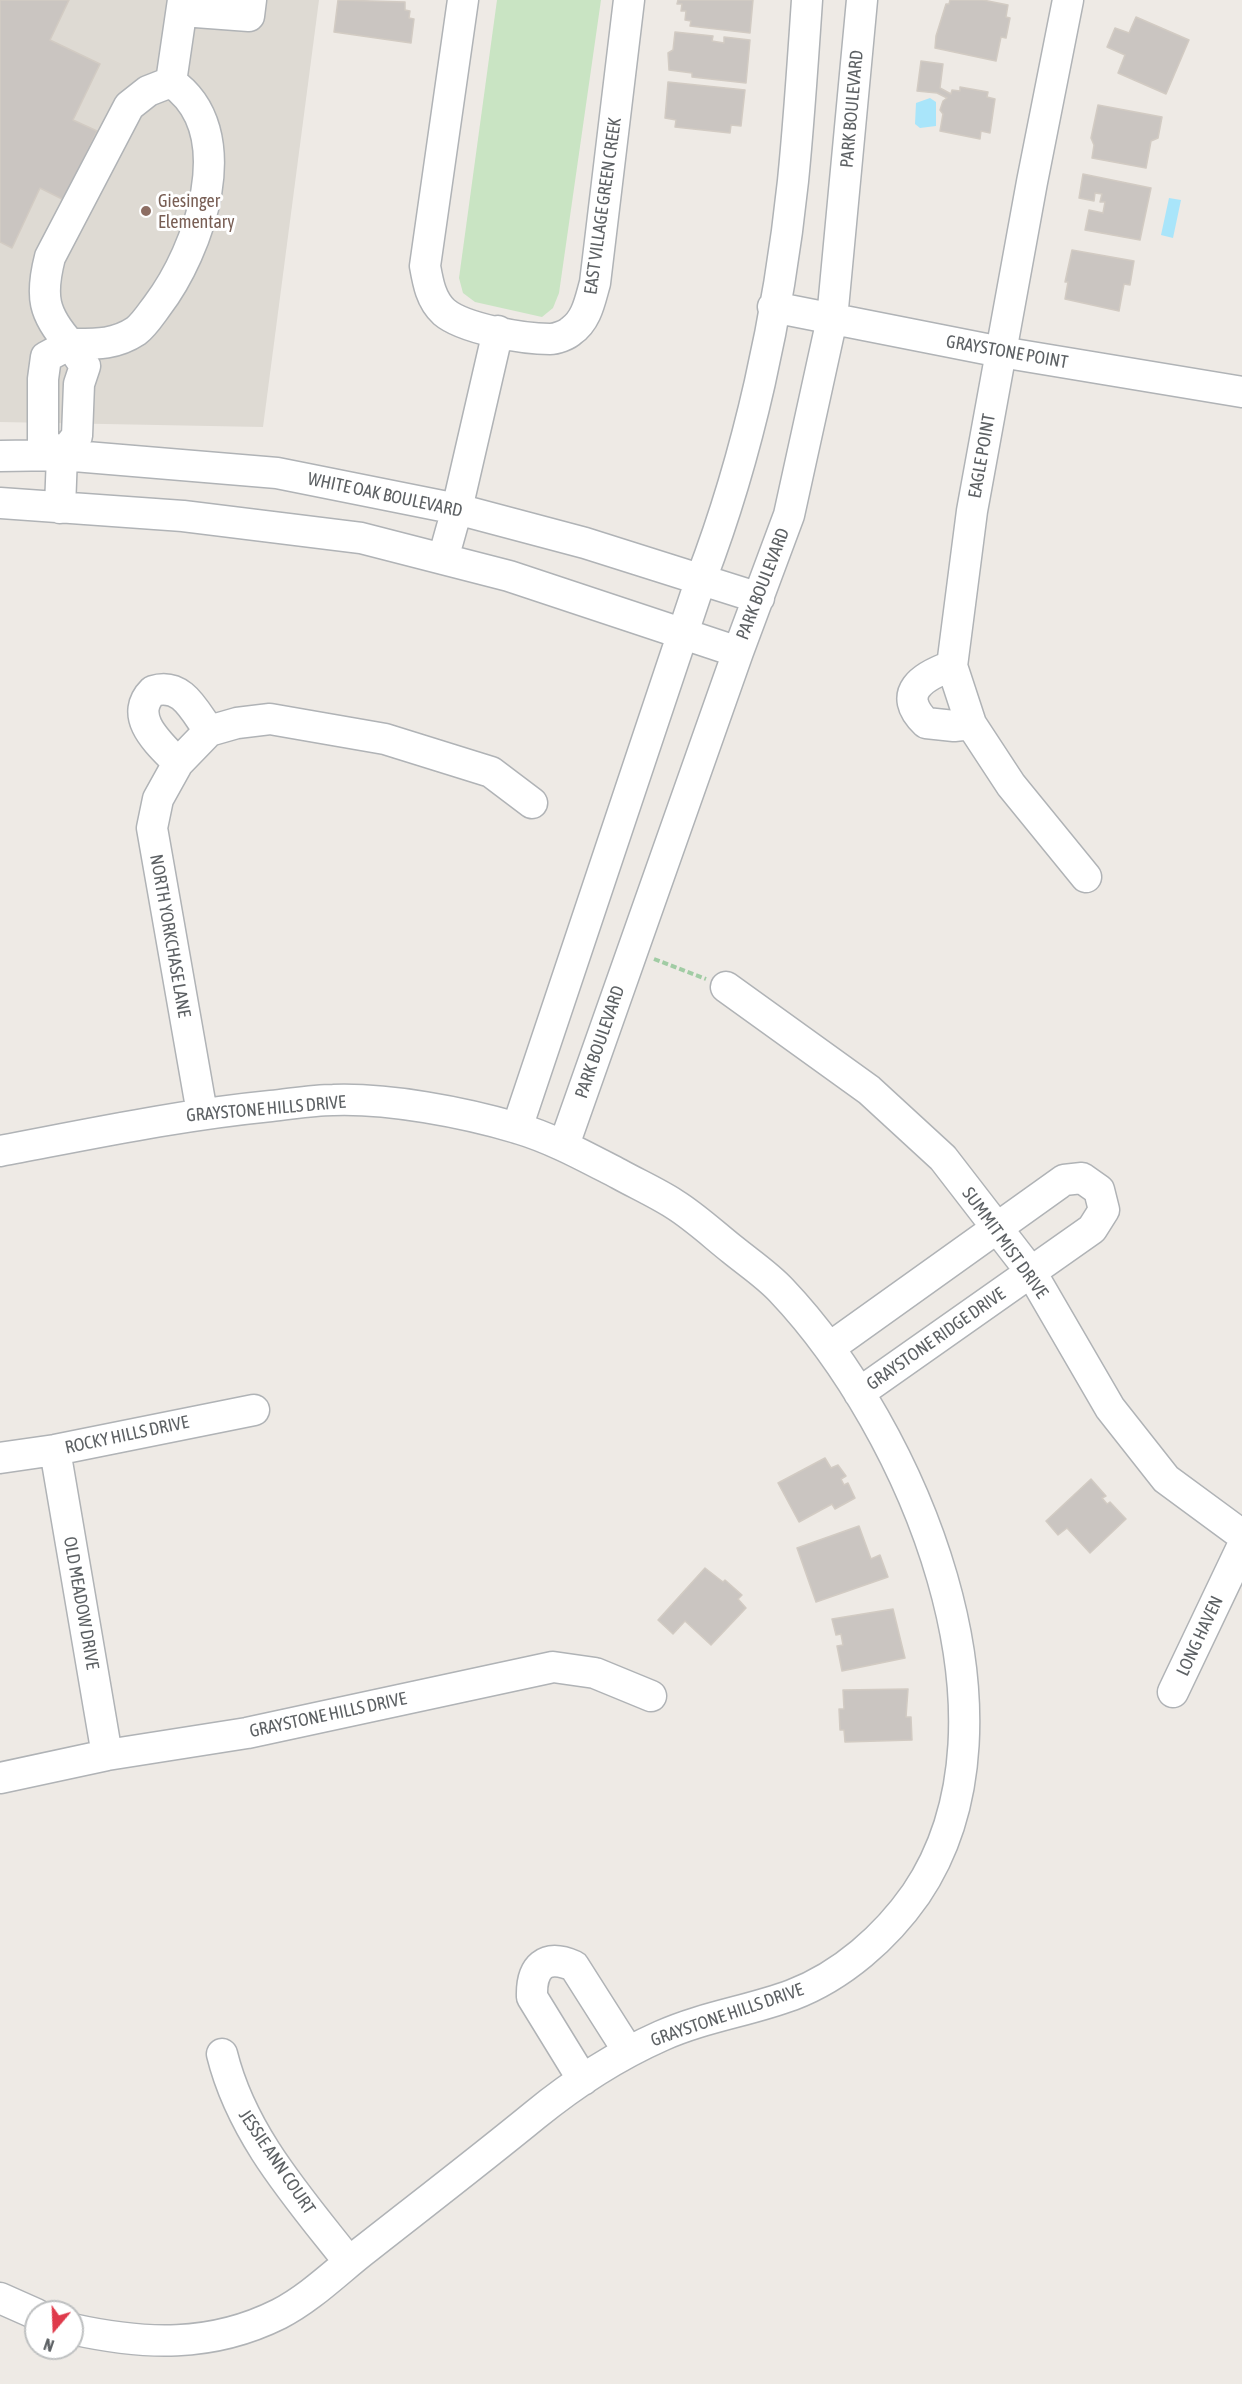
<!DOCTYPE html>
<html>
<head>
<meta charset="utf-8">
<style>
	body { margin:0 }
	#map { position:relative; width:1242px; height:2384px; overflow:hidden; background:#eeeae5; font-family:"Asap Condensed",sans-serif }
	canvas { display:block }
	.north { position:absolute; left:24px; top:2300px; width:60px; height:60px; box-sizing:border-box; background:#fff; border:2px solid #bec0c1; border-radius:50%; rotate:199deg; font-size:16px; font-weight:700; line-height:24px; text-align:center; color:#5d6164 }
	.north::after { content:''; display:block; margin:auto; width:21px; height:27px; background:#df3a4b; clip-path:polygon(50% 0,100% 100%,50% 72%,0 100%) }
</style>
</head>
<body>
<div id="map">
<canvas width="1242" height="2384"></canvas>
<div class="north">N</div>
</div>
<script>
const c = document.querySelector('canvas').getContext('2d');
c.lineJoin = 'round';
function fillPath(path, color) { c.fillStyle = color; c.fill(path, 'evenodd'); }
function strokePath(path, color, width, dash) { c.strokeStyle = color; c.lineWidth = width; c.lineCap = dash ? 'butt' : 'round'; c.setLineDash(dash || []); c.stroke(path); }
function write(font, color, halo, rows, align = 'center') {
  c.font = font + ' "Asap Condensed",sans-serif'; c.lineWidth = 6; c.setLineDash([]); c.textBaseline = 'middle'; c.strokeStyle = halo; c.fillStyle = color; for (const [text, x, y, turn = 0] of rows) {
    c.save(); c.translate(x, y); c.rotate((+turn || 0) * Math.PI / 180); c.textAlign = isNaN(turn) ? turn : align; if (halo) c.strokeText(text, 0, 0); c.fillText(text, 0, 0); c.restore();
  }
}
fillPath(new Path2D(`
	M0,0H319L263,427L0,422Z`), '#dedad3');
fillPath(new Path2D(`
	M497,0H601L559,293L553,308L542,317L475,302L463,293L459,278Z`), '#c9e4c3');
fillPath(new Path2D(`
	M930,98L936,102V126L920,128L915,124L916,103Z
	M1169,198L1181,200L1173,238L1161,235Z`), '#a9e5fa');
const building = new Path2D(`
	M0,0H69L50,40L100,64L73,120L97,131L64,200L40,188L12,248L0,242Z
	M338,0L405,2V10L410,11L409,18L414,19L411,43L334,32Z
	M678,0H753L750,33L690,26L691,21L685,20L686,11H681L682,4H677Z
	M950,0H983L1008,5L1006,17L1010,18L1006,38L1001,37L996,61L935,48L936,36L946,4H949Z
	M1136,17L1189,40L1166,94L1118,73L1125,55L1107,47L1115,28L1129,33Z
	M675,32L713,36L712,41L724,43V37L750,40L746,83L692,77V73L669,70L668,53L673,50Z
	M921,61L943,64L940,88L951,94L952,90L960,91V87L988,92L987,97L995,99L990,133L981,131L980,139L940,131L943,114L940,110L943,101L947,98L937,93L917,91Z
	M668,82L745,90L741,126L731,125L730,133L675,127L676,120L665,118Z
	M1098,105L1162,117L1158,138L1151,141L1146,168L1092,158L1094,145L1091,138Z
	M1083,174L1151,188L1140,240L1085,230L1089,210L1103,213L1105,202H1100L1102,194L1095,193L1094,201L1079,198Z
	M1072,250L1134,261L1130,285L1124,284L1119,311L1065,299L1068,282H1065Z
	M825,1458L831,1468L838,1465L846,1476L841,1479L844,1485L848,1483L855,1498L835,1509L832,1504L799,1522L778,1483Z
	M1091,1479L1106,1496L1102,1498L1107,1504L1110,1502L1126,1519L1090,1553L1067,1528L1058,1535L1046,1521Z
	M859,1526L871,1559L880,1555L888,1577L816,1602L797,1548Z
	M705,1568L723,1582L725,1580L742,1595L738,1599L746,1608L711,1645L685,1621L673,1634L658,1620Z
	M893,1609L905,1658L842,1671L837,1646L843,1645L841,1634L836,1635L832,1619Z
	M908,1689L906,1717H911L912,1740L845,1742L844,1730H840L839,1709H844L843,1690Z`);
fillPath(building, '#cac5c1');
strokePath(building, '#d2cbc3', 1.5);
const minor = new Path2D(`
	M463,0L425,266C428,283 431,300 444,312C464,329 524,339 550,339C556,339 567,335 571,331C587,320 590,300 595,283L629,0
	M1068,0L1032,182L972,511L952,666L971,724L1011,785L1086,877
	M182,11L249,16L251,0
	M171,82C242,131 199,251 157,306C151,314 144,325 136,331C115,345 95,344 70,344C43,314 40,296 50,257L129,106L148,91Z
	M171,82L183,0
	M773,307L1001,352L1242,392
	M0,456L62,455L277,473L457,509L585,543L759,598
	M0,503L183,516L361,538L509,576L738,652
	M60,508L62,455L77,436L79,384L85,366L70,344L46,357L43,379V442L62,455
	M443,559L457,509L498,331
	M952,666C923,676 895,693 926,723L954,726L971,724
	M178,763C160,744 127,717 153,691C182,682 194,710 209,731
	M726,987L869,1090L943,1158L1031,1272L1110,1408L1166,1479L1242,1535
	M202,1113L152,828L158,799L178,763L209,731L237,723L270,719L385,739L491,772L532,803
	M517,1128L701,579C749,454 779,314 793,181C799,121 803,60 807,0
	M564,1145L738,652L789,515L832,319L862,0
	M0,1151C90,1134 179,1115 271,1106C291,1104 312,1100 333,1100C388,1098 463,1112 517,1128C554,1139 586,1157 619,1174C637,1184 657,1193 674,1204C695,1217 714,1235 733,1250C749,1263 767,1275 781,1290C912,1428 1035,1718 916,1894C886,1937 842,1976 792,1995C749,2011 703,2017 661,2036C616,2056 573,2084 535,2115C480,2160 424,2203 368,2247C339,2269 312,2297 279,2314C211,2348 144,2345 72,2329
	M829,1348L1064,1180L1082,1178L1099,1190L1104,1210L1092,1229L859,1393
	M55,1450L107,1755
	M0,1458L55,1450L254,1410
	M1173,1692L1242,1547
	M0,1778L107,1755L247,1733L553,1667L595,1673L651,1696
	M222,2054C242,2135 298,2197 349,2262
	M583,2080L532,1997C531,1967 545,1953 574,1966L628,2051
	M0,2298L36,2314`);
strokePath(minor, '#b0b3b6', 33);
strokePath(new Path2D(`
	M654,959L706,979`), '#a1cca4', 4, [6, 3]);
strokePath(minor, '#fff', 30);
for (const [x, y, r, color] of [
	[146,211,6,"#8d6e63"]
]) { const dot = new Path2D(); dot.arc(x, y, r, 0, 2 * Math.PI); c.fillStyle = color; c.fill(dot); strokePath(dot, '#fff', 2); }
write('18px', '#5d6164', '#fff', [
	["PARK BOULEVARD",852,109,-85],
	["EAST VILLAGE GREEN CREEK",603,206,-82],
	["GRAYSTONE POINT",1007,352,10],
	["EAGLE POINT",982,456,-80],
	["WHITE OAK BOULEVARD",385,495,12],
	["PARK BOULEVARD",763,584,-69],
	["NORTH YORKCHASE LANE",170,936,80],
	["PARK BOULEVARD",600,1042,-71],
	["GRAYSTONE HILLS DRIVE",266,1109,-5],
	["SUMMIT MIST DRIVE",1005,1243,54],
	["GRAYSTONE RIDGE DRIVE",936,1339,-35],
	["ROCKY HILLS DRIVE",127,1435,-12],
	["OLD MEADOW DRIVE",81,1603,80],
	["LONG HAVEN",1200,1636,-65],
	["GRAYSTONE HILLS DRIVE",328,1715,-12],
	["GRAYSTONE HILLS DRIVE",727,2015,-19],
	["JESSIE ANN COURT",277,2162,56]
]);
write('18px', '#785e54', '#fff', [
	["Giesinger",158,201],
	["Elementary",158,222]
], 'left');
</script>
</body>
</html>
